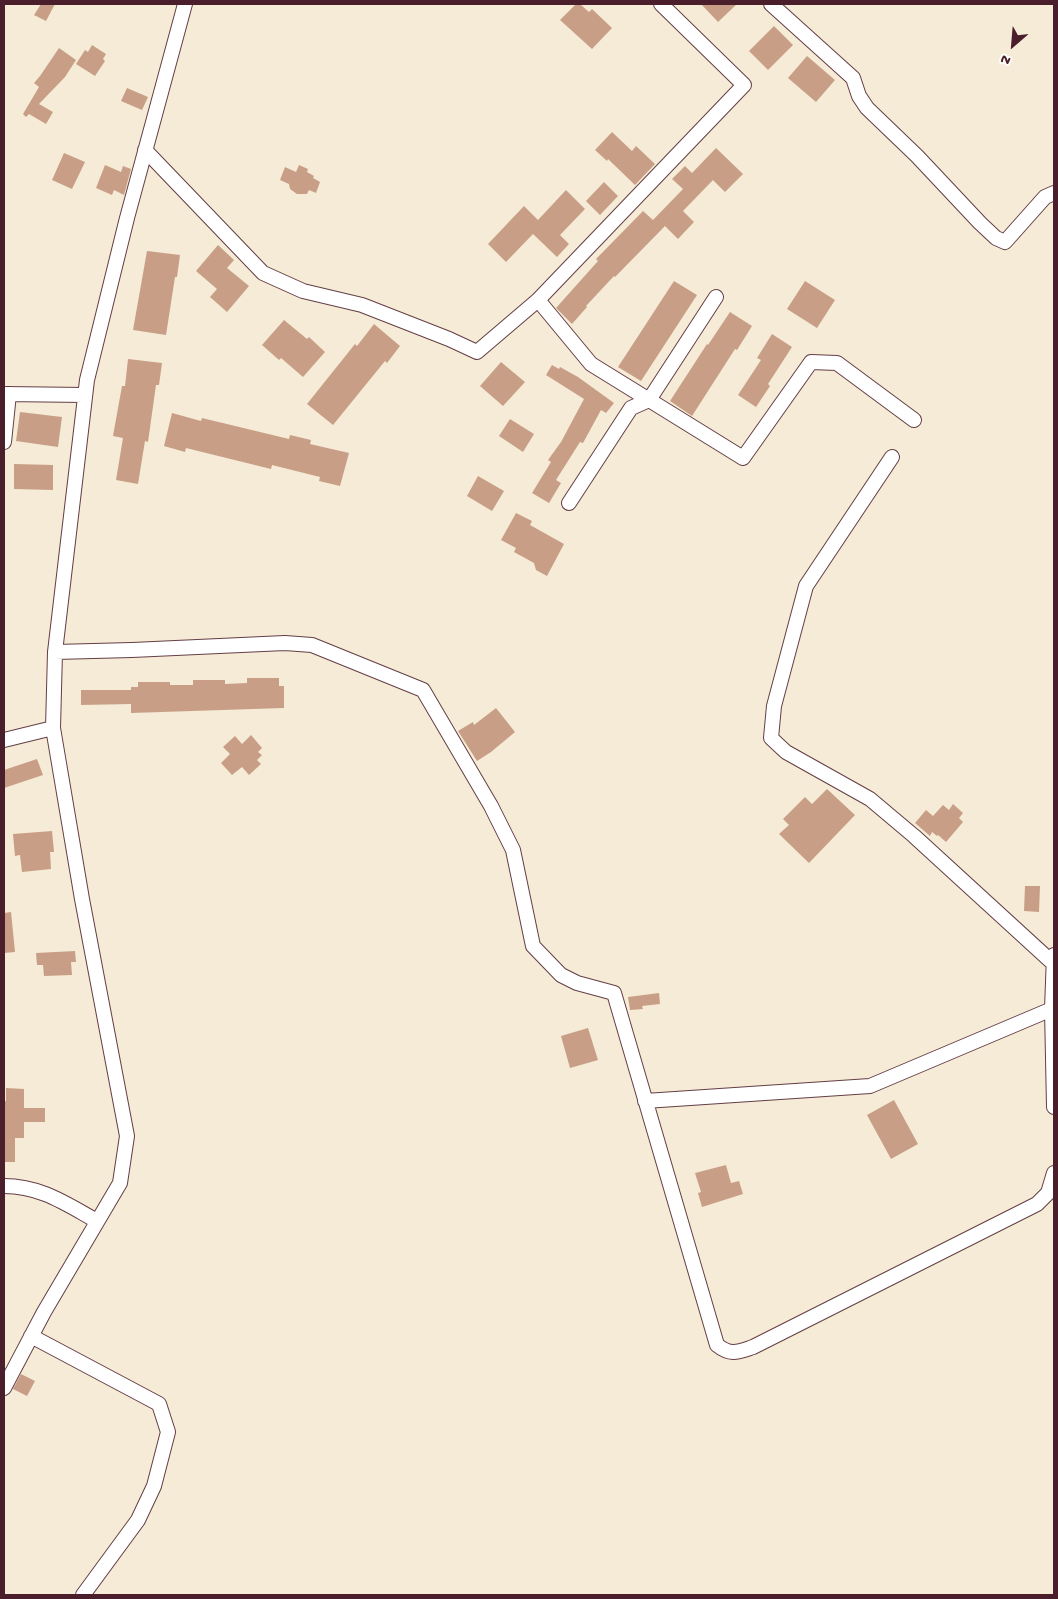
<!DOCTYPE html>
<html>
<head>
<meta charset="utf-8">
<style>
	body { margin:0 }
	#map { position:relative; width:1058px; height:1599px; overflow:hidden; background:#f5ebd6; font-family:"Gochi Hand",sans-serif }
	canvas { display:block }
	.frame { position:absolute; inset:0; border:5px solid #4a1f2b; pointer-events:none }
	.north { position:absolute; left:988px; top:20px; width:50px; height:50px; -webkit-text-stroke:4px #fdfcf7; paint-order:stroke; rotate:207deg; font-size:14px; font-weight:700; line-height:20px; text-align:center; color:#4a1f2b }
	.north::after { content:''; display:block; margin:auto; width:18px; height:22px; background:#4a1f2b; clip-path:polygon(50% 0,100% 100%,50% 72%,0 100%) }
</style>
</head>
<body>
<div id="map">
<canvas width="1058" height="1599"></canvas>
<div class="frame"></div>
<div class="north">N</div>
</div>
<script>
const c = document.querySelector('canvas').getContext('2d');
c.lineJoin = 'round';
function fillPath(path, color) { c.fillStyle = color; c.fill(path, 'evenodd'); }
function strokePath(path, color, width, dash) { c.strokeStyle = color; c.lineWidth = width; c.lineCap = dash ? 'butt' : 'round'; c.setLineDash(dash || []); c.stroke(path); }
fillPath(new Path2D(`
	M41,4H55L46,21L34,15Z
	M576,4H580L589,12L592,9L612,28L592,49L560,20Z
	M701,4H737L718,22Z
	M774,26L793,45L768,70L749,51Z
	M92,45L106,54L103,59L105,61L95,76L76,64L85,50L88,52Z
	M59,48L76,60L65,77L39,104L53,112L46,124L29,114L26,117L23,114L39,87L34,83L40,76Z
	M807,56L835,80L816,102L788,78Z
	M127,88L148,97L142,110L121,101Z
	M612,132L632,151L636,146L655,164L635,185L608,159L607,161L595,150Z
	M716,148L743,174L725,192L713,180L683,211L694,222L678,239L665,226L615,277L614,276L586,306L587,307L572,324L556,308L598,261L596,259L643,211L653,220L683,189L672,179L685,166L692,173Z
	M64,153L85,162L72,189L52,180Z
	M105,165L121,172L123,166L131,169L124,195L114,190L112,195L96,188Z
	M299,165L308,169L307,172L314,176L313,178L320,182L316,193L309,190L307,194H297L290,189L289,184L280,180L285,167L296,172Z
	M604,182L618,196L600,215L586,201Z
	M566,190L585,209L560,235L569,244L557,257L533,234L506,262L488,244L524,206L538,220Z
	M218,245L234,260L227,268L249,286L227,312L210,297L217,289L196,271Z
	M147,251L180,255L177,277H175L166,335L133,330Z
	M674,281L697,295L641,381L618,367Z
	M805,281L835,300L817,328L787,309Z
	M730,312L752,326L737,350L735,349L692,416L670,401L707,344L708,345Z
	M284,320L307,339L309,337L325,352L303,377L281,358L279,360L262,345Z
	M374,324L400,346L387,363L385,361L333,425L307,404L355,344L357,346Z
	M772,334L792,347L768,384L770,386L756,407L738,395L761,360L757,358Z
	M128,359L162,363L159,385H156L148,442L145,441L138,484L116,480L123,438L113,436L122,386H125Z
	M501,362L525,382L503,406L480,386Z
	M552,365L559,369L560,367L578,377L614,403L606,413L601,410L583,443L580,442L556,480L561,483L549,503L532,493L551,462L548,460L561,442L584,399L546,375Z
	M20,412L62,417L58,447L16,441Z
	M172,413L201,421L202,418L289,439L290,435L311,440L310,444L349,453L340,486L319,481L320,477L272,465L271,469L186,448L185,452L164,446Z
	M510,419L534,434L523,452L499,436Z
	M14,464L53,465V490L14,489Z
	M478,476L504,491L492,511L467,496Z
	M516,513L532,521L530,525L564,544L547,576L536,570L534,563L514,552L516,548L501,540Z
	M247,678H279V686H284V708L131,713V704L81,705V690H131V687H138V682H170V685H193V680H225V684L247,683Z
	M496,708L515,732L491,752L477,761L458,731L473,722L474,725Z
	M251,735L262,748L258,752L262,755L257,760L261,764L249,775L242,767L232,775L221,763L230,754L223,747L235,736L242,744Z
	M37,759L43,775L4,788V770Z
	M827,789L855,815L809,863L779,834L789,825L783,819L805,797L812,804Z
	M953,804L963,813L959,818L963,822L946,842L938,835L937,836L932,832L930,836L915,823L926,810L933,816L943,805L949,810Z
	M52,831L54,852H50L51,869L22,872L20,855L15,856L13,834Z
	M1025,886H1040L1039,912L1024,911Z
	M11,912L15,952L4,953V913Z
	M75,951L76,962H71L72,975L44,976L43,965H37L36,953Z
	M659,993L660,1004L642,1006L643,1009L630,1010L628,997Z
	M588,1028L598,1060L570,1068L561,1036Z
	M6,1088L24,1089V1108H45V1122H24V1138H15V1162H4V1101H6Z
	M894,1100L918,1144L891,1159L867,1115Z
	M726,1165L731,1183L739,1181L743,1194L702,1207L698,1193L701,1192L695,1173Z
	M21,1374L35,1381L27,1396L13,1389Z`), '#c89f86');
const street = new Path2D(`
	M771,4L853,78L859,96L867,108L917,156L980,223L996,238L1005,242L1045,197L1054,193
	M145,150L263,273L303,291L362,305L449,339L477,352L538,300L591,364L743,458L811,362L837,363L914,420
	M538,300L744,85L661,4
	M4,394L85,395
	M4,442L9,394
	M892,457L806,586L774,706L771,738L786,752L870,799L914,836L1054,964
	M569,503L631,408L649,400L716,297
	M55,652L132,650L285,643L312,645L423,690L491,806L513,850L533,946L561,975L577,983L614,993L717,1345C731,1356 738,1352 753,1347L1037,1204L1048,1193L1054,1173
	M4,740L53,728
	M1054,955L1052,1009L1054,1107
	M645,1101L870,1086L1052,1009
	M4,1186C41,1186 66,1204 97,1221
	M31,1336L159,1404L168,1432L154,1486L138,1520L83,1595
	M4,1388L44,1312L120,1183L127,1136L82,899L53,728L55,652L87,380L127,218L185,4`);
strokePath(street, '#643e45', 16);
strokePath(street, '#fff', 14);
</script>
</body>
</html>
